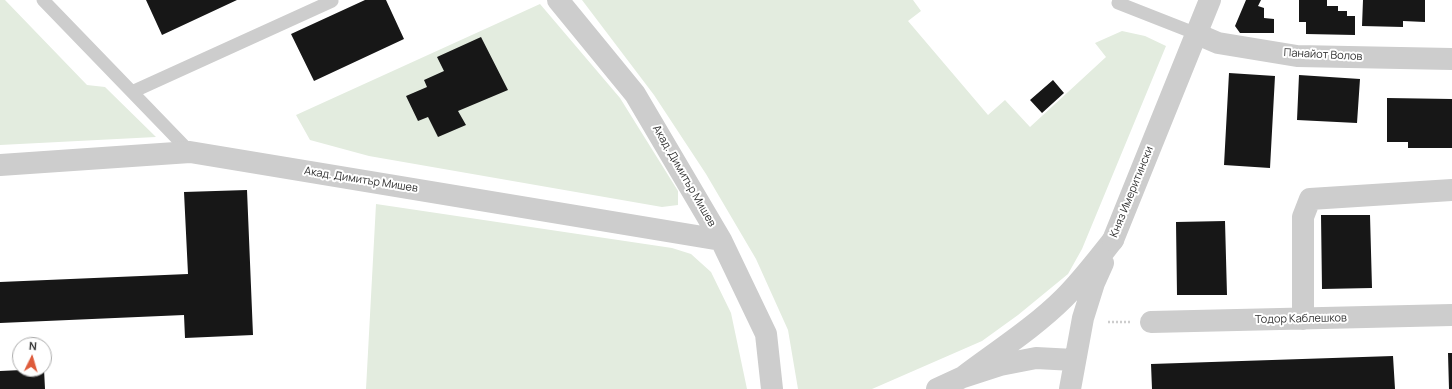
<!DOCTYPE html>
<html>
<head>
<meta charset="utf-8">
<style>
	body { margin:0 }
	#map { position:relative; width:1452px; height:389px; overflow:hidden; background:#fff; font-family:Manrope,sans-serif }
	canvas { display:block }
	.north { position:absolute; left:12px; top:337px; width:40px; height:40px; box-sizing:border-box; background:#fff; border:1px solid #acacac; border-radius:50%; rotate:5deg; font-size:11px; font-weight:700; line-height:16px; text-align:center; color:#303030 }
	.north::after { content:''; display:block; margin:auto; width:14px; height:18px; background:#de5b3b; clip-path:polygon(50% 0,100% 100%,50% 72%,0 100%) }
</style>
</head>
<body>
<div id="map">
<canvas width="1452" height="389"></canvas>
<div class="north">N</div>
</div>
<script>
const c = document.querySelector('canvas').getContext('2d');
c.lineJoin = 'round';
function fillPath(path, color) { c.fillStyle = color; c.fill(path, 'evenodd'); }
function strokePath(path, color, width, dash) { c.strokeStyle = color; c.lineWidth = width; c.lineCap = dash ? 'butt' : 'round'; c.setLineDash(dash || []); c.stroke(path); }
function write(font, color, halo, rows, align = 'center') {
  c.font = font + ' Manrope,sans-serif'; c.lineWidth = 4; c.setLineDash([]); c.textBaseline = 'middle'; c.strokeStyle = halo; c.fillStyle = color; for (const [text, x, y, turn = 0] of rows) {
    c.save(); c.translate(x, y); c.rotate((+turn || 0) * Math.PI / 180); c.textAlign = isNaN(turn) ? turn : align; if (halo) c.strokeText(text, 0, 0); c.fillText(text, 0, 0); c.restore();
  }
}
fillPath(new Path2D(`
	M0,0H5L87,85L105,87L156,137L0,145Z
	M582,0H913L921,11L908,21L988,115L1005,100L1030,127L1106,57L1095,43L1122,31L1145,36L1166,46L1082,249L1068,274L1018,315L982,341L872,389H798L788,330L756,259L706,174L654,95Z
	M540,4L620,98L678,191V205L662,207L369,156L310,140L296,115Z
	M376,204L672,248L691,254L711,272L731,313L747,389H366Z`), '#e3ecdf');
fillPath(new Path2D(`
	M146,0H237L162,35Z
	M365,0H386L404,39L314,81L291,34Z
	M1246,0H1261L1258,6L1264,8V18L1274,19V33H1240L1235,26Z
	M1299,0H1327V6H1338V11H1347V16H1355V35L1306,34V22H1299Z
	M1363,0H1425V22L1403,21V27L1362,26Z
	M481,37L508,90L458,111L466,125L438,137L428,117L418,121L406,96L427,87L424,80L444,71L437,57Z
	M1229,73L1275,76L1270,168L1224,165Z
	M1299,75L1360,79L1357,123L1297,120Z
	M1053,80L1064,93L1042,113L1030,100Z
	M1387,98L1452,99V148H1408V142H1387Z
	M247,190L253,335L185,338L184,315L0,323V282L188,274L184,192Z
	M1321,215H1370L1372,288L1322,289Z
	M1225,221L1227,295H1177L1176,222Z
	M1448,353H1452V389H1449Z
	M1393,356L1395,389H1152L1151,364Z
	M44,369L45,389H0V371Z`), '#171717');
strokePath(new Path2D(`
	M1108,322H1130`), '#cdcdcd', 2.5, [2, 2]);
strokePath(new Path2D(`
	M43,0L190,152
	M1118,3L1197,34
	M132,92L332,1`), '#cdcdcd', 13);
strokePath(new Path2D(`
	M558,0L635,94L721,240L766,334L772,389
	M1197,34L1218,43L1297,56L1452,59
	M0,165L190,152L721,240
	M1303,319V217L1310,199L1452,190
	M1151,322L1452,315
	M963,377C996,352 1035,327 1064,298C1082,280 1097,260 1113,240
	M937,389L963,377L1000,365L1036,358L1074,360
	M1070,389L1083,318L1094,283L1103,263`), '#cdcdcd', 22);
strokePath(new Path2D(`
	M1113,240L1210,0`), '#cdcdcd', 22);
write('11px', '#303030', '#fff', [
	["Панайот Волов",1323,55,3],
	["Акад. Димитър Мишев",684,176,60],
	["Акад. Димитър Мишев",361,180,9],
	["Княз Имеритински",1132,192,-68],
	["Тодор Каблешков",1301,319,-1]
]);
</script>
</body>
</html>
